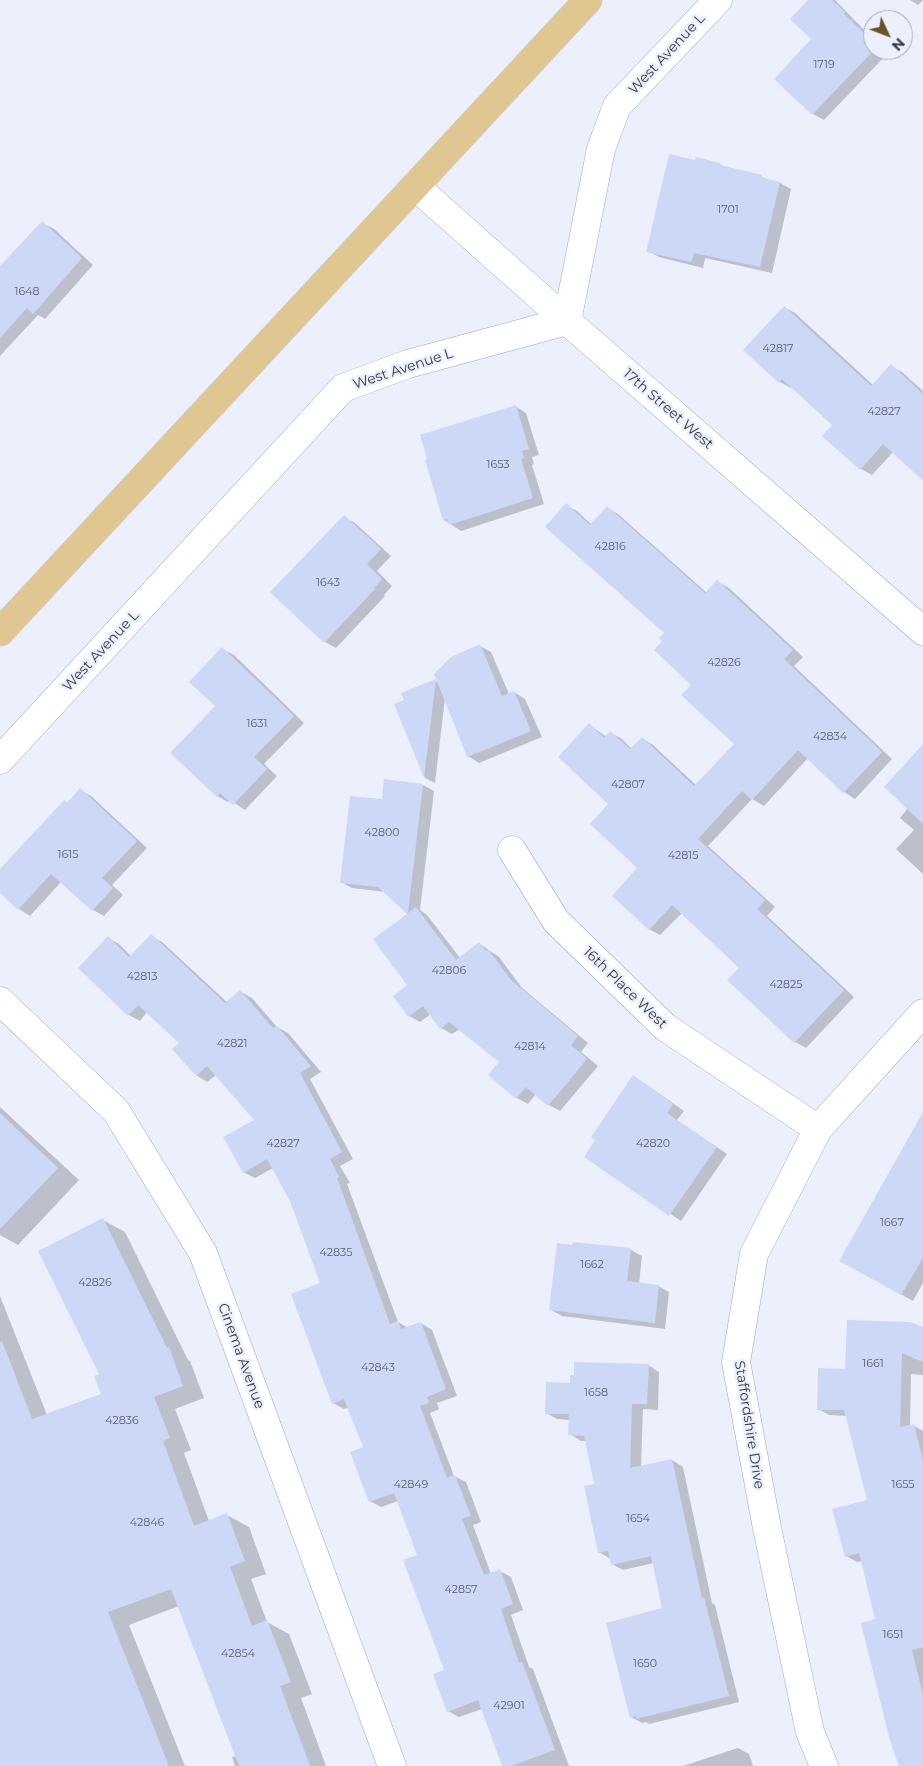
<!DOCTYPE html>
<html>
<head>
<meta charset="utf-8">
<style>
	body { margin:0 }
	#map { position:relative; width:923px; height:1766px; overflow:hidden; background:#ecf0fd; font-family:Montserrat,sans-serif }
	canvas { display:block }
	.north { position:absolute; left:863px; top:10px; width:50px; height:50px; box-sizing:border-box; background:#ecf0fd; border:1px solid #a3a7b3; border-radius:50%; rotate:133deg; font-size:14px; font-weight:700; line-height:20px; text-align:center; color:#353945 }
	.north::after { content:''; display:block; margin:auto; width:18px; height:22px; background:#6a5323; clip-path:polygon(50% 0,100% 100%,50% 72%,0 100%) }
</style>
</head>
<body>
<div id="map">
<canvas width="923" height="1766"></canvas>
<div class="north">N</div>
</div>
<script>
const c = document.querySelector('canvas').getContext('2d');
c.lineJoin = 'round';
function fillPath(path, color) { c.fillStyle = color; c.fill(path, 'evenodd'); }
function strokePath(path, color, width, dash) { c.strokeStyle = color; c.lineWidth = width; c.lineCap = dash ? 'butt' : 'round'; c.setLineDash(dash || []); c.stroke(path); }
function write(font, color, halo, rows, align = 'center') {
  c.font = font + ' Montserrat,sans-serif'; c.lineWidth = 5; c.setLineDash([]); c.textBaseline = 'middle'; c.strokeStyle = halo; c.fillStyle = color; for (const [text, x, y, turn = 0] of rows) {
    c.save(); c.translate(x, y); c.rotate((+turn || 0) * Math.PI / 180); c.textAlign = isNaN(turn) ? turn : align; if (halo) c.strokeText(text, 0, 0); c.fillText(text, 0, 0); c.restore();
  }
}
fillPath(new Path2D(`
	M810,0H835L873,39V50H884L888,53L824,120L813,114L776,79L813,39Z
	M910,0H923L918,5Z
	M696,161L719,164L727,168L761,176L768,180L780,183L791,189L772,273L705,258L703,268L659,257L648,251Z
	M43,223L54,229L93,265L45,319L38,315L0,356V266Z
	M784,307L795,313L873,385L891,366L902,372L923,391V480L893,452L872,475L861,469L834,425L792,387L791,388L780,382Z
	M515,406L526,413L539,455L532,457L534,464L532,465L544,504L461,531L444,520Z
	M566,505L577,511L592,525L607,508L618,514L707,593L718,582L729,588L803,657L794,666L892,759L855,799L844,792L808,758L764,806L752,799L708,846L775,907L767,916L854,997L806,1048L795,1042L741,968L682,913L660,935L649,929L639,868L610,804L589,725L607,737L611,733L622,739L632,749L642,738L653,745L697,786L736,744L693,685L664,641L666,632Z
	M344,517L355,523L391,556L377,571L392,586L384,595L385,596L336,648L325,642Z
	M480,646L491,652L509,694L514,692L525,699L542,737L479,763L468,756L445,698L435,783L425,778L396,705L406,701L435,681L439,683Z
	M222,649L234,655L304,723L264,764L277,776L245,810L230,800L228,802L217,796V706Z
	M923,766V874L896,849L914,830L900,818L908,808Z
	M423,785L434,791L420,910L427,915L460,958L480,944L499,957L522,988L588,1043L581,1052L598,1066L560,1111L549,1105L536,1094L528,1104L517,1098L501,1062L460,1029L452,1034L441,1028L431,1014L420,1022L409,1016V914L386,892L352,888L341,882L383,801Z
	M80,790L91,796L147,848L112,885L123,895L104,916L93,910L61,882L30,916L19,909L0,891V871Z
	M151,936L162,942L228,1003L241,992L252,998L277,1027L288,1033L321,1072L310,1079L353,1159L340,1166L350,1183L347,1184L398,1322L408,1328L421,1323L432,1330L457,1396L437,1403L439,1409L430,1413L454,1476L466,1482L481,1522L473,1525L491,1574L500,1571L511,1577L523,1610L511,1615L529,1667L533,1669L569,1766H504L482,1709L459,1717L448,1711L446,1671L418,1556L398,1501L381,1507L370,1501L364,1448L349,1407L344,1409L333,1403L321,1284L291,1201L273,1168L255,1178L243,1172L255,1120L216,1075L207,1082L196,1075L181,1043L147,1012L140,1021L129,1015L108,938L119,944L131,956Z
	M644,1083L684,1111L677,1120L727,1154L681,1221L586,1156Z
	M0,1107L79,1180L18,1245L0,1235Z
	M923,1125V1283L913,1301L841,1260Z
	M103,1220L125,1232L188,1360L190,1361L204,1398L175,1409L191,1450L184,1453L209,1521L227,1515L249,1527L266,1574L251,1579L267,1622L289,1634L312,1694L301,1698L326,1766H235L232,1757L236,1756L179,1606L129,1625L185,1766H0V1296L47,1415L102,1394L101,1375Z
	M574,1243L631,1250L642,1256L639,1284L658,1286L669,1292L665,1329L562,1316L551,1310Z
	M923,1328V1375L911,1374L910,1426L913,1425L923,1431V1766H901L876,1620L862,1561L857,1562L846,1556L868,1501L847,1416L829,1415L818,1409L847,1370Z
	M648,1365L659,1372L658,1410L643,1409L641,1467L672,1460L683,1467L712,1603L715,1605L739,1702L649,1724L646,1722L642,1723L631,1717L663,1609L654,1563L623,1570L612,1564L611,1559L599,1552L595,1485L586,1441H581L570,1434V1420L557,1419L546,1413L571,1384Z
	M738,1748L749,1754L753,1766H683Z`), '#0003');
fillPath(new Path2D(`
	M808,0H832L845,12L844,14L873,42L874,50L812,115L774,79L811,39L790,19Z
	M669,154L695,160L696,157L720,163V165L762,175L761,177L780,182L760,267L694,253L691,262L646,252Z
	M42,221L82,258L33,314L27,308L0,338V266Z
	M784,306L871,386L891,364L923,394V481L883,444L860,470L822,436L832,425L782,379L779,383L743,350Z
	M516,405L529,449L522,451L524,458L521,459L533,498L449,525L447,519L443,520L425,460L427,459L420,435Z
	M566,503L590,525L607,506L705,593L717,580L793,650L784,659L882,752L843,793L798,750L752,800L742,791L698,839L765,900L757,909L844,990L794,1043L727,980L739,968L672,905L649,930L612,896L637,868L590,824L608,804L558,757L589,723L604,738L610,731L630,749L642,737L694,786L734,744L681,695L691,685L654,650L662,641L659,638L664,633L545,527Z
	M344,515L381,549L367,564L382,579L374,588L375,589L324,643L270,592Z
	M480,644L502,696L514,691L531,731L467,757L434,674L451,657Z
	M222,647L294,716L254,757L267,769L233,805L220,793L217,797L170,753L215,706L189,682Z
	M436,679L427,753L424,778L394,704L404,700L401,693Z
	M923,744V824L884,787Z
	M384,779L423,784L408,913L416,907L456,960L479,942L486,951L488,949L511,980L578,1036L571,1045L587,1059L548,1106L526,1087L516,1099L488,1075L499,1062L449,1022L440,1029L423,1006L408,1017L393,996L407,985L373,939L407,914L378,887L340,883L350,796L382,799Z
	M80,788L137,841L102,878L113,888L92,911L51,874L18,910L0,893V869L64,800L67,803Z
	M151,934L225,1003L240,990L273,1028L277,1026L311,1066L300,1073L342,1152L330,1159L339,1177L337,1178L390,1324L398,1321L401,1329L421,1322L446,1389L427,1397L429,1403L420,1406L447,1478L455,1475L471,1516L462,1519L484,1575L500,1569L513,1604L501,1609L519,1663L522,1662L555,1750L511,1766H502L478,1700L447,1712L433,1674L444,1670L403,1560L417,1555L394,1493L369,1502L350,1452L363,1447L344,1399L332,1404L291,1294L320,1283L290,1201L267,1159L243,1173L223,1137L254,1120L207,1066L196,1076L172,1049L179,1043L138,1005L128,1016L78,968L108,936L129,957Z
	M633,1075L673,1104L667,1113L717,1147L669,1216L584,1157L595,1140L591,1137Z
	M923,1112V1258L901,1295L839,1261Z
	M0,1113L58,1168L0,1229Z
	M103,1218L167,1348L169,1347L183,1386L154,1397L170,1438L163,1441L194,1526L227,1513L245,1561L230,1567L252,1626L267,1620L291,1682L280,1686L310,1766H239L171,1589L108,1612L169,1766H0V1342L2,1341L32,1419L101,1394L94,1376L99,1374L38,1251Z
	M573,1242L631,1248L627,1281L659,1285L655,1323L549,1310L557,1243L572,1245Z
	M847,1320L910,1322L923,1327V1362L902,1353L900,1427L914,1424L923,1461V1647L912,1650L923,1695V1766H899L890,1741L861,1623L875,1619L859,1553L845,1557L832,1509L867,1500L844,1410H817L818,1368L845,1369Z
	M574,1362L649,1364L647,1404H632L630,1468L672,1459L702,1598L704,1597L729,1696L636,1719V1716L630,1718L606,1623L662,1608L651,1556L611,1565L608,1551L598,1553L584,1486L594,1484L584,1436L568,1435L569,1414H545L546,1382L570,1383V1375H574Z`), '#cdd8f7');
const minor = new Path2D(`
	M415,186L567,321L923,631
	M0,760L343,388L408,364L567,321L601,149L617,106L718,0
	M512,850L556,921L665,1027L818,1129
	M0,1001L116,1111L203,1253L392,1766
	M824,1766L810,1732L767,1528L736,1362L754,1254L818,1129L923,1013`);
const major = new Path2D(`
	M0,632L588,0`);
strokePath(minor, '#9ba6c4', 29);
strokePath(major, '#cfcfd2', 29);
strokePath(minor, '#fff', 28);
strokePath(major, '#e0c690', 28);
write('11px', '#5b6172', null, [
	["1719",824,65],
	["1701",728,210],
	["1648",27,292],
	["42817",778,349],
	["42827",884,412],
	["1653",498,465],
	["42816",610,547],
	["1643",328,583],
	["42826",724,663],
	["1631",257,724],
	["42834",830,737],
	["42807",628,785],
	["42800",382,833],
	["1615",68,855],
	["42815",683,856],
	["42806",449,971],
	["42813",142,977],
	["42825",786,985],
	["42821",232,1044],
	["42814",530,1047],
	["42827",283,1144],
	["42820",653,1144],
	["1667",892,1223],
	["42835",336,1253],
	["1662",592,1265],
	["42826",95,1283],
	["1661",873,1364],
	["42843",378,1368],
	["1658",596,1393],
	["42836",122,1421],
	["42849",411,1485],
	["1655",903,1485],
	["1654",638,1519],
	["42846",147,1523],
	["42857",461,1590],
	["1651",893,1635],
	["42854",238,1654],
	["1650",645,1664],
	["42901",509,1706]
]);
write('14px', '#353945', '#ecf0fd', [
	["West Avenue L",667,54,-47],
	["West Avenue L",403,369,-18],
	["17th Street West",668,409,41],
	["West Avenue L",101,651,-47],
	["16th Place West",625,988,44],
	["Cinema Avenue",241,1356,70],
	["Staffordshire Drive",749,1425,81]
]);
</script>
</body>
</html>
